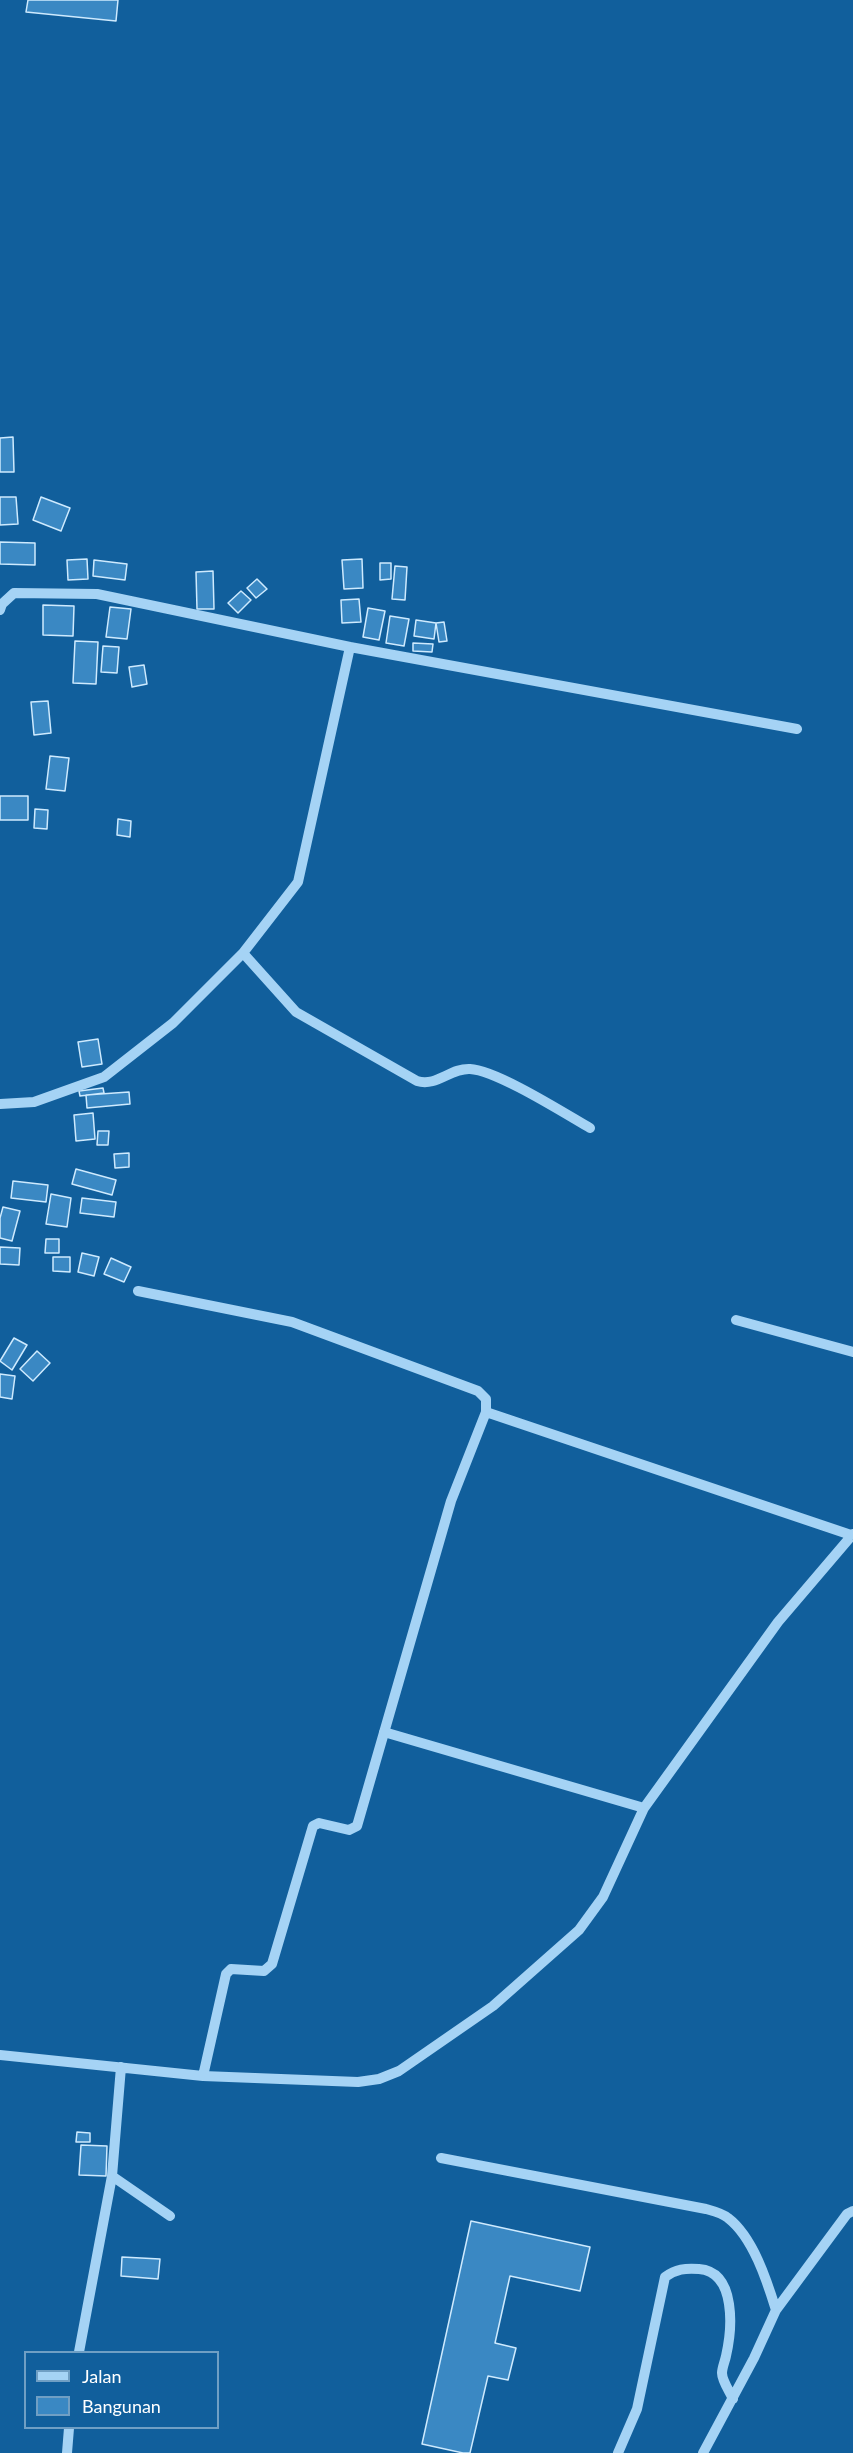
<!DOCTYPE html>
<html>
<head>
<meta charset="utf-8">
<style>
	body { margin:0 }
	#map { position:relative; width:853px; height:2453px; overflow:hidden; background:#115f9c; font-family:Lato,sans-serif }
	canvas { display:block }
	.legend { position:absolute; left:24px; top:2351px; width:195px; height:78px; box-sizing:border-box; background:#115f9c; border:2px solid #709fc4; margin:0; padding:8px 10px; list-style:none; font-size:18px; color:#fff }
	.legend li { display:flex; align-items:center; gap:12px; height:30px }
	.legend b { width:30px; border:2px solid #709fc4 }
</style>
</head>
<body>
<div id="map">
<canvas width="853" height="2453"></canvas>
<ul class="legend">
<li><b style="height:8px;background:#a5d3f5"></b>Jalan</li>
<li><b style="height:16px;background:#3a88c3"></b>Bangunan</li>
</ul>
</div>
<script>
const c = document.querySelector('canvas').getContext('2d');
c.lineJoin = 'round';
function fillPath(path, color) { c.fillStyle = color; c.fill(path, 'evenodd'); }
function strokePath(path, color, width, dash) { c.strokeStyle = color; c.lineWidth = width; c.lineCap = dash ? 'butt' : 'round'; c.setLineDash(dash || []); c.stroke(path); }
const building = new Path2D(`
	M28,0H118L116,21L26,12Z
	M13,437L14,472H0V438Z
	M0,497H16L18,524L0,525Z
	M41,497L70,508L61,531L33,520Z
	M0,542L35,543V565L0,564Z
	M87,559L88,579L68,580L67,560Z
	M362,559L363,588L344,589L342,560Z
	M94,560L127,564L125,580L93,576Z
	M380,563H391V579L380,580Z
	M395,566L407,567L405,600L392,599Z
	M213,571L214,609H197L196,572Z
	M257,579L267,589L256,598L247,588Z
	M241,591L251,600L238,613L228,603Z
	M359,599L361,622L342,623L341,600Z
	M43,605L74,606L73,636L43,635Z
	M110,607L131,609L127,639L106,637Z
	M368,608L385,611L379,640L363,637Z
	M390,616L409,619L404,646L386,643Z
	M416,620L436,623L434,639L414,636Z
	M444,622L447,641L439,642L436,623Z
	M75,641L98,642L96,684L73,683Z
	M413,643L433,644L432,652L413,651Z
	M103,646L119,647L117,673L101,672Z
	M144,665L147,684L132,687L129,667Z
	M48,701L51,733L34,735L31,702Z
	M50,756L69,758L65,791L46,789Z
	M0,796H28V820H0Z
	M35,809L48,810L47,829L34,828Z
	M118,819L131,821L130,837L117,835Z
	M98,1039L102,1064L82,1067L78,1042Z
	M103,1088L104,1093L80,1096L79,1091Z
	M129,1092L130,1104L87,1108L86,1095Z
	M93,1113L95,1139L76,1141L74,1115Z
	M98,1131H109L108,1145H97Z
	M129,1153V1167L115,1168L114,1154Z
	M76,1169L116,1180L112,1195L72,1184Z
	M13,1181L48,1185L46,1202L11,1198Z
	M51,1194L71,1198L67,1227L46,1224Z
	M82,1198L116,1202L114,1217L80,1213Z
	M3,1207L20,1211L12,1241L0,1238V1218Z
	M46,1239H59V1253H45Z
	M0,1247L20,1248L19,1265L0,1264Z
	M82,1253L99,1257L94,1276L78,1272Z
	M53,1257H70V1272L53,1271Z
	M111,1258L131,1267L124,1282L104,1274Z
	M14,1338L27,1345L12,1370L0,1361Z
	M37,1351L50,1363L33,1381L20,1369Z
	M0,1374L15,1376L12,1399L0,1397Z
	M77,2132L90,2133V2142H76Z
	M81,2145L107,2146L106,2176L79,2175Z
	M471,2221L590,2247L580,2291L510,2276L495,2343L516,2348L508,2380L488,2376L470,2453H463L422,2444Z
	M122,2257L160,2259L158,2279L121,2276Z`);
fillPath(building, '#3a88c3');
strokePath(building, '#ceeafe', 1.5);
strokePath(new Path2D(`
	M0,610L2,604L14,593L97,594L350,647L797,729
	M243,953L296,1012L417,1081C437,1087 450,1068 470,1069C496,1070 564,1113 590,1128
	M0,1104L34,1102L104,1077L173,1023L243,953L298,882L350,647
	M138,1291L292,1322L478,1391L486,1399V1412L451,1501L357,1826L349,1830L319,1823L313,1826L272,1964L264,1971L231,1969L226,1974L203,2076
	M736,1320L853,1352
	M486,1412L851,1535
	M384,1732L644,1808
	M0,2055L203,2076L358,2082L379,2079L399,2071L493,2006L579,1930L603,1897L644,1808L778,1622L853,1534
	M121,2067L112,2176L170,2216
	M441,2158L706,2209C713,2211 722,2213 728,2218C753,2237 767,2281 776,2310
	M79,2352L112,2176
	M67,2453L69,2428
	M618,2453L637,2409L665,2277C676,2269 685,2268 699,2269C737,2272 732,2330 726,2356C725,2361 722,2368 722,2373C722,2381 730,2392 733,2399
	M703,2453L754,2358L776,2310L847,2214L853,2211`), '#a5d3f5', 10);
</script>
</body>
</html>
